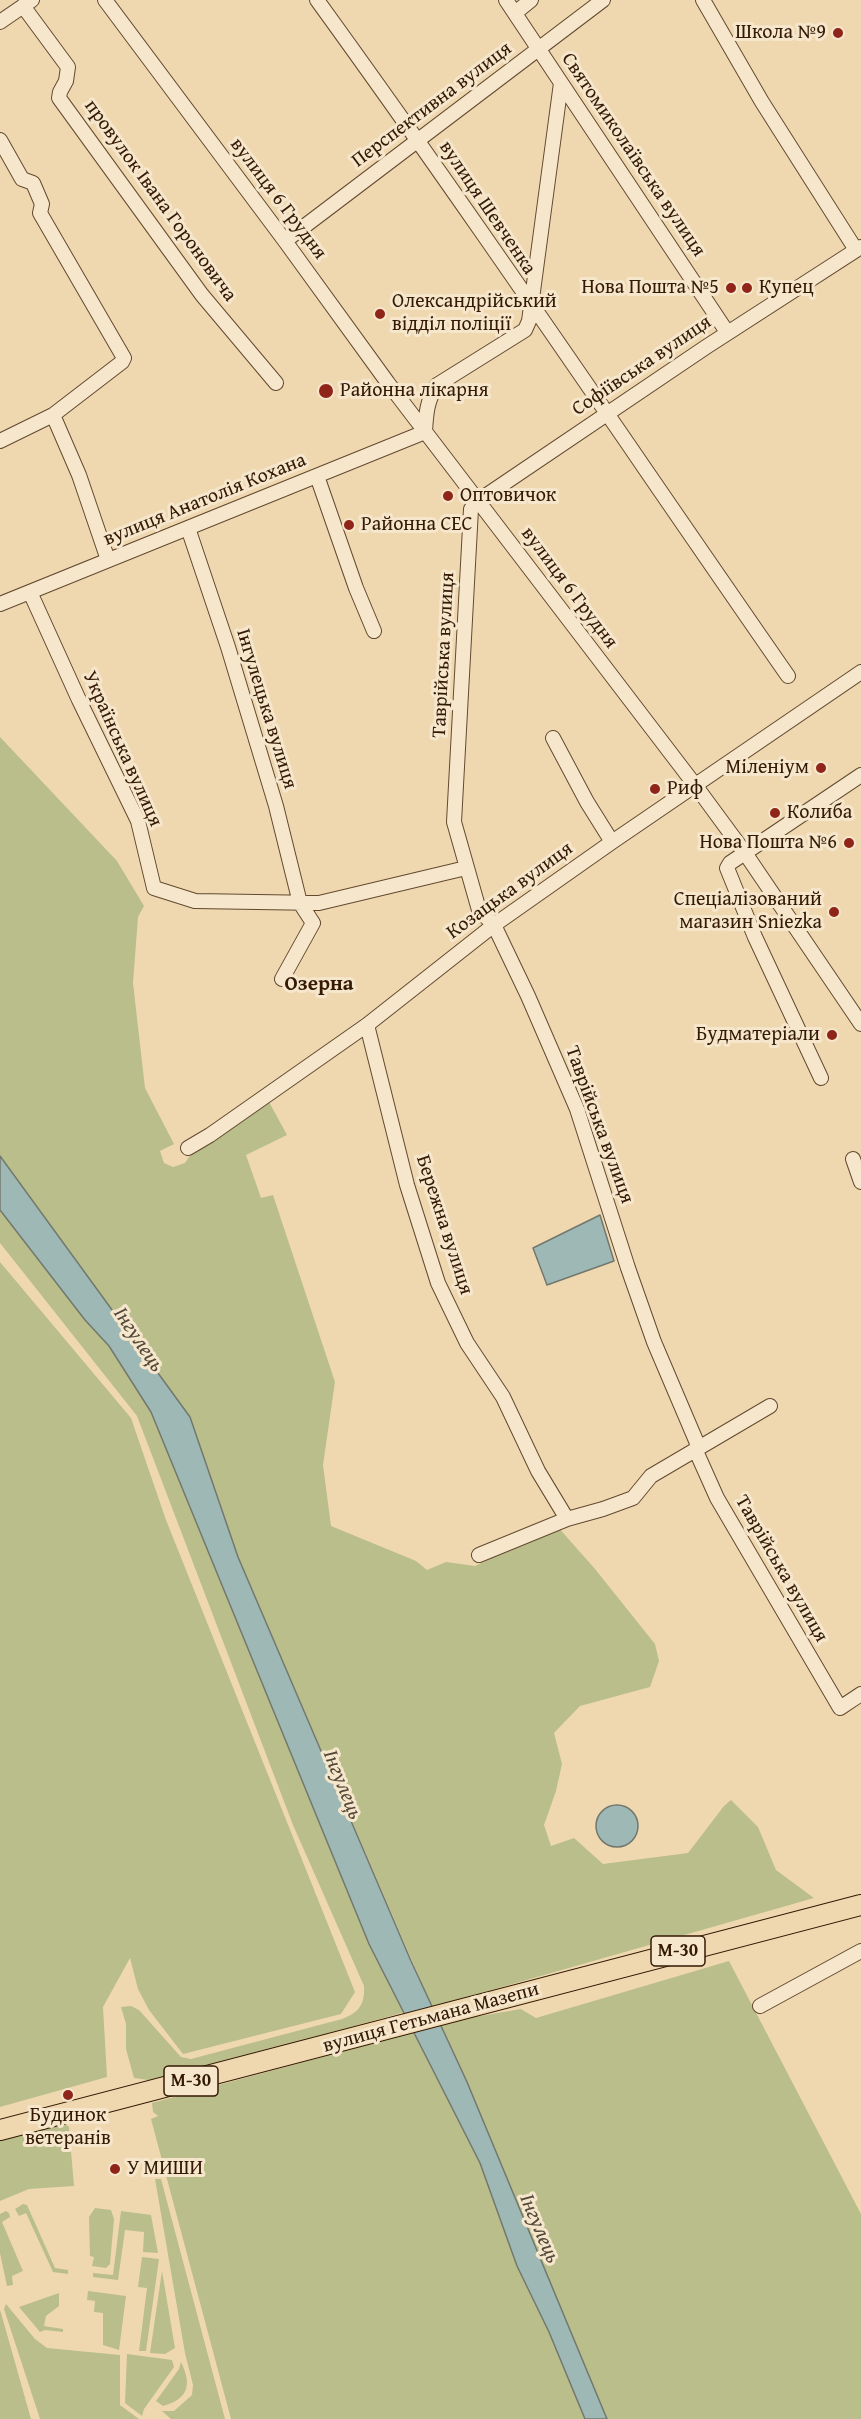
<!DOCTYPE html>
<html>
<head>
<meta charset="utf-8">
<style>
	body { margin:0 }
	canvas { display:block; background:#efd8b0 }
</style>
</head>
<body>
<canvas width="861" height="2419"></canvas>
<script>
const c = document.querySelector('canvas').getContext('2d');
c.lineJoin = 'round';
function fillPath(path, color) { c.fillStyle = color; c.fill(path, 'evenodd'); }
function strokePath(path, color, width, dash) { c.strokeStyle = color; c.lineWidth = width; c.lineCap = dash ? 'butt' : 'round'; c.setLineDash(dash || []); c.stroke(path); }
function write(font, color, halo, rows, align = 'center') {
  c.font = font + ' "Gentium Book Plus",serif'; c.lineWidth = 6; c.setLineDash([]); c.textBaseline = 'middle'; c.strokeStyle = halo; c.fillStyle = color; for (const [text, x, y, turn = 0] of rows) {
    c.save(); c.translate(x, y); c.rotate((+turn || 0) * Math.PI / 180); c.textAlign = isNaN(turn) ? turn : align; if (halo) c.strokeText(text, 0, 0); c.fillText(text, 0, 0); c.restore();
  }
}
fillPath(new Path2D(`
	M0,737L117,861L144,906L138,917L133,983L145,1088L174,1144L160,1151L164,1163L173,1167L185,1163L193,1151L268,1100L287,1135L246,1155L261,1198L273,1195L335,1382L323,1465L331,1526L416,1561L427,1570L446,1562L475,1566L557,1526L595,1569L655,1644L659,1661L650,1687L580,1706L554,1733L562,1764L556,1791L544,1825L551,1846L574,1838L603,1864L688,1853L724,1806L731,1800L758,1827L776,1870L814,1898L432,2007L238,1557L190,1417L0,1156Z
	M0,1210L85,1320L109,1346L151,1412L369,1944L405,2012L155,2081L134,2078L126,2049V2024L121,2007L131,2006L139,2010L181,2057L191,2059L342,2019C359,2013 365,2004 364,1986L293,1825L137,1416L0,1243Z
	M0,1262L131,1418L166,1520L355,1992L341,2014L183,2054L149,2010L138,1989L130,1958L103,2007L107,2077L0,2107Z
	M729,1961L861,2214V2419H607L467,2082L439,2023L521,2009L536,2018Z
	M415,2032L480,2163L517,2266L549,2332L585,2419H231L151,2119L158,2116L153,2112L152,2103Z
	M64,2123L69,2127L74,2186L29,2189L0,2201V2139Z
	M155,2179H161L225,2419H171L162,2411H174L192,2395L193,2385L185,2353Z
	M23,2204L27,2205L55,2268L68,2270V2274L53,2272L26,2213L19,2216L15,2209Z
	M95,2208L111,2210L114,2219L110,2264L106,2268L92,2266L94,2257L90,2256L89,2217Z
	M6,2211L9,2213L10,2217L2,2222L23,2271L12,2276L13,2285L7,2286L0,2253V2214Z
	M121,2211L151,2215L158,2253L143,2252L144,2232L125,2230L118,2280L93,2277V2273L113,2275Z
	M142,2257L159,2259L146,2351H139L147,2288L138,2287Z
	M162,2271L175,2348L165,2354L150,2353Z
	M88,2291L126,2296L119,2350L103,2345V2313L94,2312L95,2301L87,2300Z
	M59,2293V2306L46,2316L44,2326L63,2329V2332L45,2330L40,2332L19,2307Z
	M6,2304L35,2339L47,2348L120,2355V2405L139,2419H40L4,2309Z
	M0,2310L1,2313L31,2419H0Z
	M127,2354L172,2360L174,2367L144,2409L142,2416L125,2403Z
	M181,2362C192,2384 189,2399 163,2406L156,2401L179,2369Z`), '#babe8b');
const water = new Path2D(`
	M0,1156L190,1417L238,1557L411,1961L467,2082L607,2419H585L549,2332L517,2266L480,2163L369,1944L151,1412L109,1346L85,1320L0,1210Z
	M600,1215L614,1261L547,1285L533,1248Z
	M596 1826a21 21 0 1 1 42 0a21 21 0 1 1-42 0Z`);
fillPath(water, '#9db8b5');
strokePath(water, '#73786e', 1.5);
const minor = new Path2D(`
	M105,0L285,241L388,383L695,785L745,853L861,1024
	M317,0C478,222 631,450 788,676
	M506,0L727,332
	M703,0L762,102L856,250
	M23,6L68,67L66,81L60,92L59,98L202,295L276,383
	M515,13L531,0
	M0,22L32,0
	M0,140L22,179L33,183L42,204L40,213L124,358L122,362L53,415L79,475L108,560
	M285,241L603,0
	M861,247L706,347L478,501L471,509L454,822L479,910L494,925L528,996L577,1109L628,1268L654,1342L697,1443L696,1451L717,1498L840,1708L861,1694
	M425,432C426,414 427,400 437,385L525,330L529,321L561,83
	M0,441L53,415
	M317,476L356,588L374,631
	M188,528L228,647L276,806L300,903L313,923L282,979
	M30,592L79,700L138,821L154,888L195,901L319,903L466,868
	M0,604L425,432
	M553,738L587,802L612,842
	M367,1025L407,1185L438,1283L467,1343L503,1397L538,1471L567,1519
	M821,1078L755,937L727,868L730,863L861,775
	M188,1148L210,1135L367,1025L494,925L612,842L861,672
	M853,1159L861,1182
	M479,1555L567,1519L603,1509L633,1498L651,1476L770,1406
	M760,2006L861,1951`);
const highway = new Path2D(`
	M0,2130L861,1905`);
strokePath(minor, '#63492f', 16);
strokePath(highway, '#341904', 22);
strokePath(minor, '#f5e6cc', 14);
strokePath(highway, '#efd8b0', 20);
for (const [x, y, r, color] of [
	[838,33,6,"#8f2418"],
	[731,288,6,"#8f2418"],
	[747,288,6,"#8f2418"],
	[380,314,6,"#8f2418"],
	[326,391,8,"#8f2418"],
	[448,496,6,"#8f2418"],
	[349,525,6,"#8f2418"],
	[821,768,6,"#8f2418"],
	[655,789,6,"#8f2418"],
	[775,813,6,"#8f2418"],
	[849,843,6,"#8f2418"],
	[834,912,6,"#8f2418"],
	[832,1035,6,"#8f2418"],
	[68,2095,6,"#8f2418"],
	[115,2169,6,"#8f2418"]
]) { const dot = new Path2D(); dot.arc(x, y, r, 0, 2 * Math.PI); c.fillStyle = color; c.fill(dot); strokePath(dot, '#f5e6cc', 2); }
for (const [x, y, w] of [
	[678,1951,54],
	[191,2081,54]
]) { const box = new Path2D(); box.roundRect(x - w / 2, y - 15, w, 30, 4.5); c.fillStyle = '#f5e6cc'; c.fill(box); strokePath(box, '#341904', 1.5); }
write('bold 18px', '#341904', null, [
	["М-30",678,1951],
	["М-30",191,2081]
]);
write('20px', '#341904', '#f5e6cc', [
	["Школа №9",826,33,"right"],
	["Нова Пошта №5",719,288,"right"],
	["Купец",759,288],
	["Олександрійський",392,302],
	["відділ поліції",392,325],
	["Районна лікарня",340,391],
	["Оптовичок",460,496],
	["Районна СЕС",361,525],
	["Міленіум",809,768,"right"],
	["Риф",667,789],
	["Колиба",787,813],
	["Нова Пошта №6",837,843,"right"],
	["Спеціалізований",822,900,"right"],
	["магазин Sniezka",822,923,"right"],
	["Будматеріали",820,1035,"right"],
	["Будинок",68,2116,"center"],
	["ветеранів",68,2139,"center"],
	["У МИШИ",127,2169]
], 'left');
write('20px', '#341904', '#f5e6cc', [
	["Перспективна вулиця",432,105,-37],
	["Святомиколаївська вулиця",633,155,56],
	["вулиця 6 Грудня",278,199,53],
	["провулок Івана Гороновича",160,201,54],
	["вулиця Шевченка",487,208,56],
	["Софіївська вулиця",642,366,-34],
	["вулиця Анатолія Кохана",205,500,-22],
	["вулиця 6 Грудня",569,588,53],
	["Таврійська вулиця",444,655,-87],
	["Інгулецька вулиця",266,709,73],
	["Українська вулиця",122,749,66],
	["Козацька вулиця",510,891,-36],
	["Таврійська вулиця",599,1125,70],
	["Бережна вулиця",444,1225,72],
	["Таврійська вулиця",781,1569,60],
	["вулиця Гетьмана Мазепи",431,2018,-15]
]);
write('bold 21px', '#341904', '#f5e6cc', [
	["Озерна",319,985]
]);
write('italic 21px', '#544939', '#f5e6cc', [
	["Інгулець",138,1340,56],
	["Інгулець",342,1785,68],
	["Інгулець",539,2229,67]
]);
</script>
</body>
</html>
